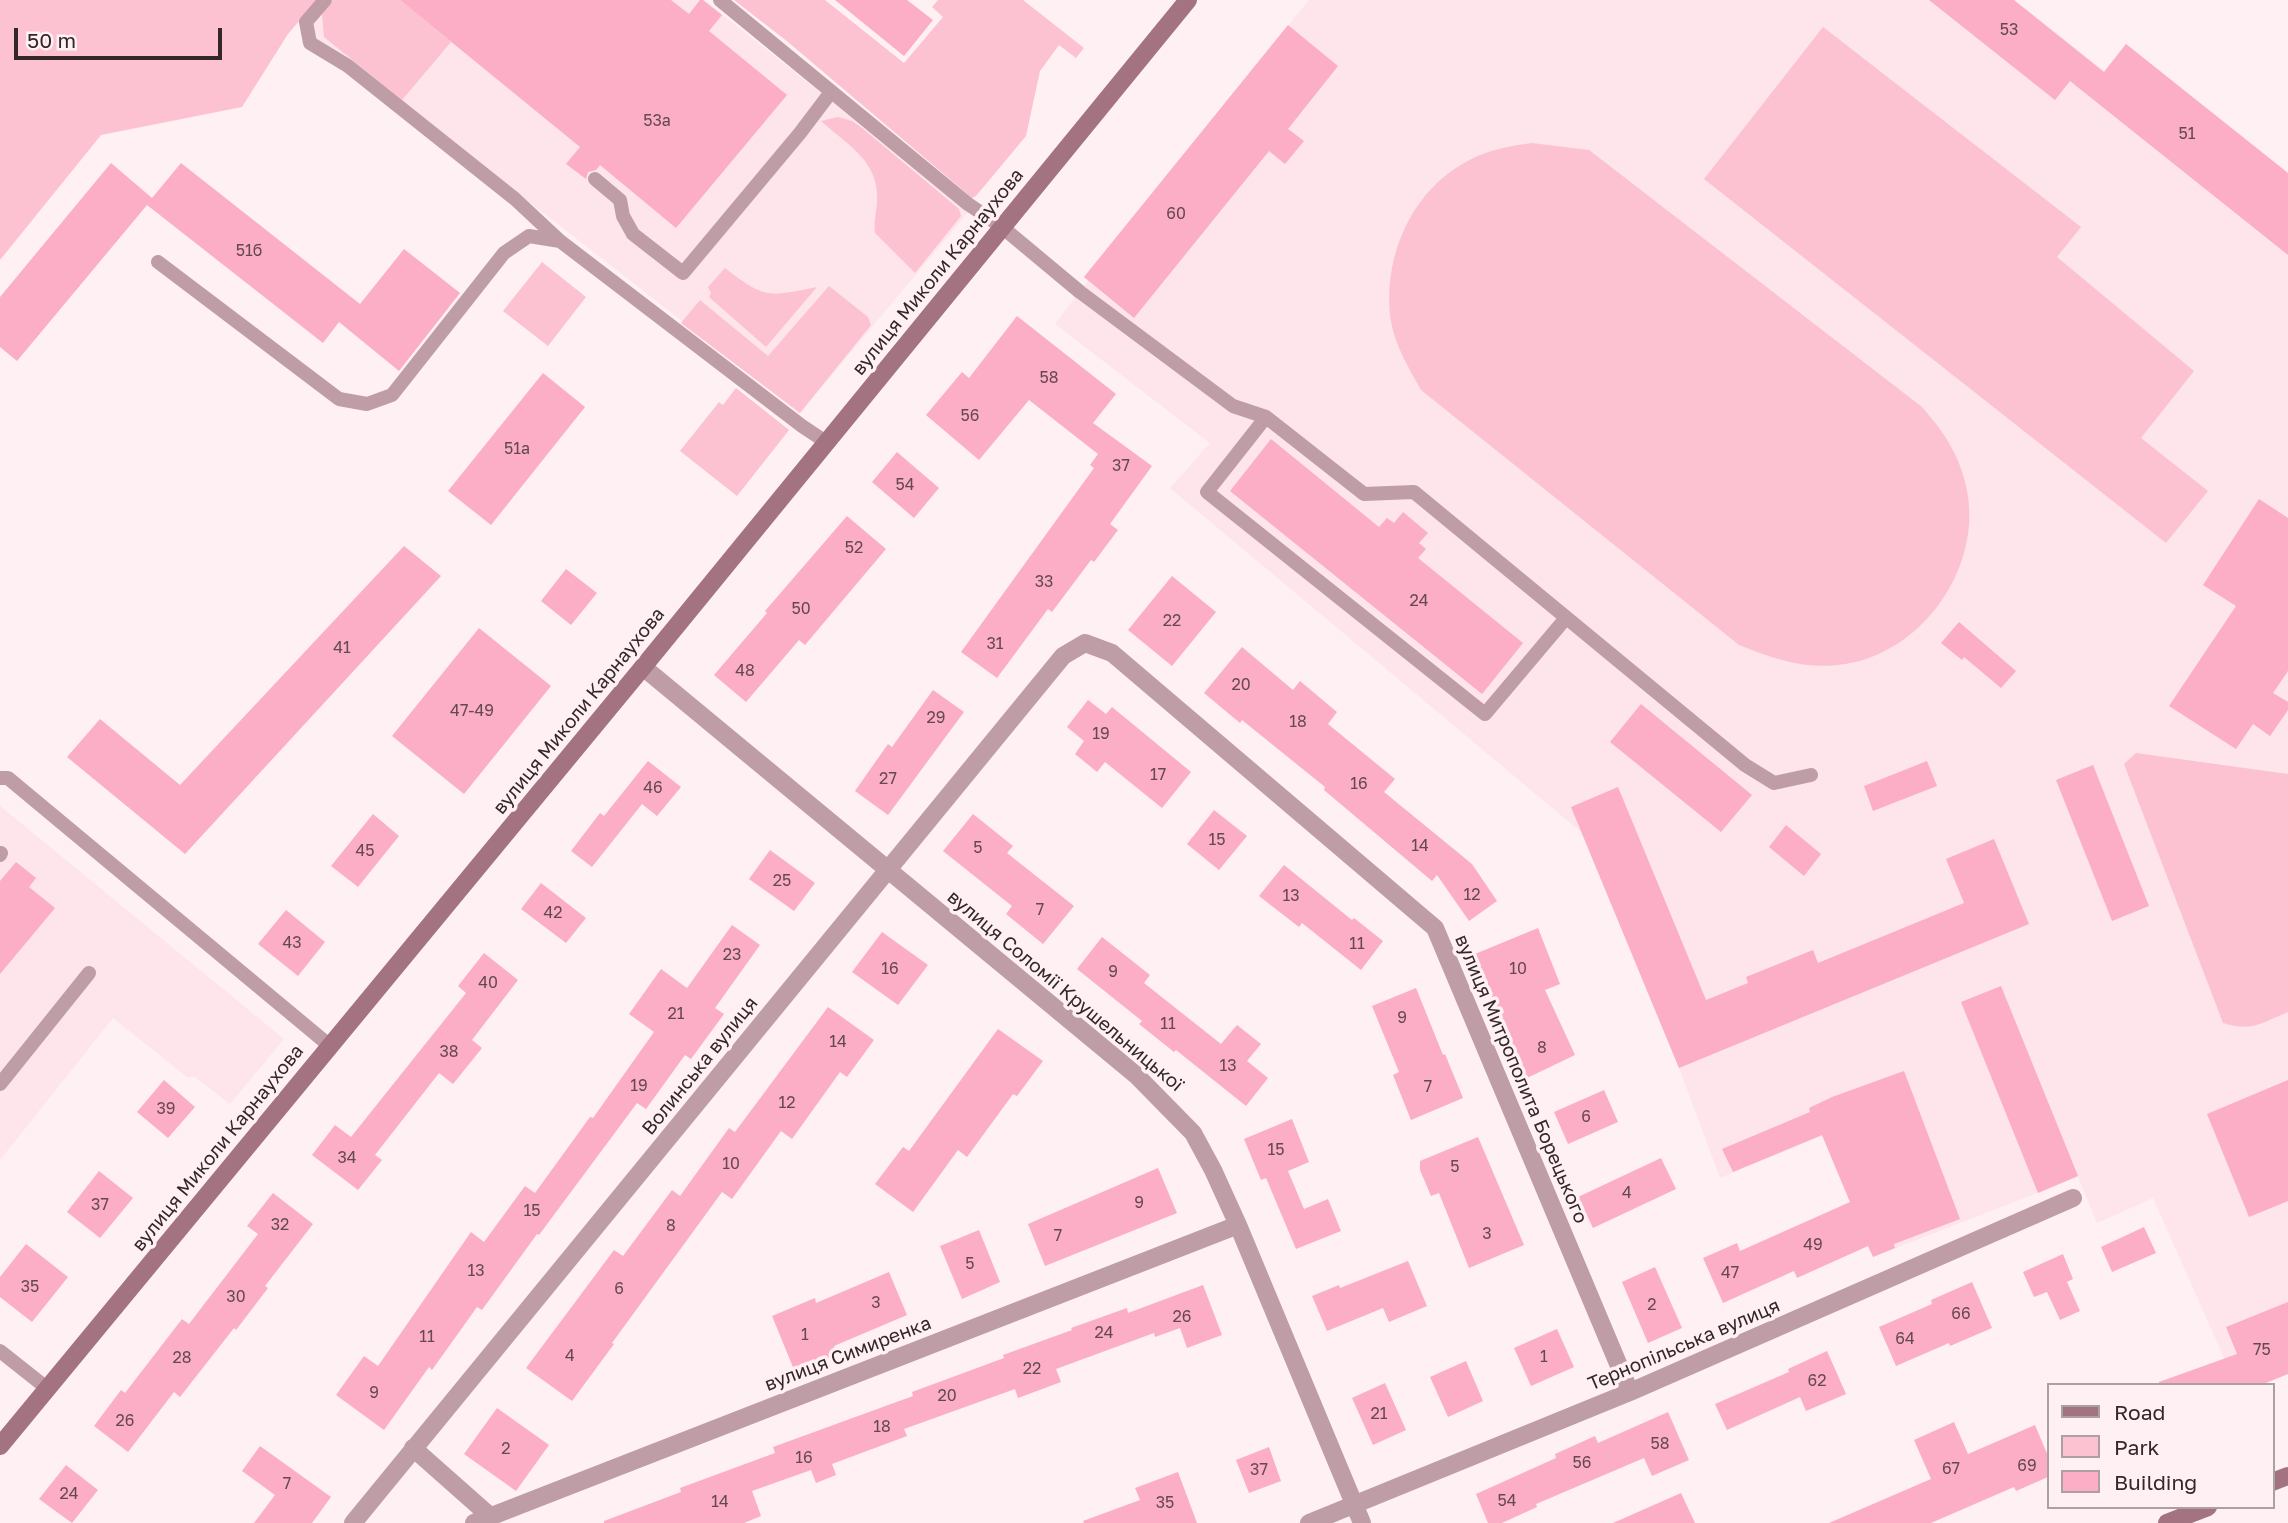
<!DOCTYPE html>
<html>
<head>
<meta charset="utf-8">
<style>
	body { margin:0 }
	#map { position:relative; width:2288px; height:1523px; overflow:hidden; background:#fef0f3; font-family:"Golos Text",sans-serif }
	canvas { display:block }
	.legend { position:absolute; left:2047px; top:1383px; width:228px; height:126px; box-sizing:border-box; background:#fef0f3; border:2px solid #ada0a3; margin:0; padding:9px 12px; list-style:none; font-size:21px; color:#33272a }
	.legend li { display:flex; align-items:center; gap:14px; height:35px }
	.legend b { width:35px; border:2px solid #ada0a3 }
	.scale { position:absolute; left:14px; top:28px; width:208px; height:32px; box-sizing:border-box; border:4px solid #33272a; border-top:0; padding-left:9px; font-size:21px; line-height:24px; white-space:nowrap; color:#33272a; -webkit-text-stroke:5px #fef0f3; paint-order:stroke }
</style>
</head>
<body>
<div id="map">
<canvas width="2288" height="1523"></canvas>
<ul class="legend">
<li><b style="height:9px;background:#a37381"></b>Road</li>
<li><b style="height:19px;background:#fcc2d2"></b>Park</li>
<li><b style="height:19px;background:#fbaec5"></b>Building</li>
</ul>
<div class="scale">50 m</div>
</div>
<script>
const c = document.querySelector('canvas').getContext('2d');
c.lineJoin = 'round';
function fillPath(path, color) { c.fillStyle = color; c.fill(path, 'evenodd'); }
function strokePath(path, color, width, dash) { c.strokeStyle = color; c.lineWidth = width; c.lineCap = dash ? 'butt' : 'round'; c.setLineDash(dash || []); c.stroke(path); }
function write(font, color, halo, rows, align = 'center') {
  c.font = font + ' "Golos Text",sans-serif'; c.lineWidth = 7; c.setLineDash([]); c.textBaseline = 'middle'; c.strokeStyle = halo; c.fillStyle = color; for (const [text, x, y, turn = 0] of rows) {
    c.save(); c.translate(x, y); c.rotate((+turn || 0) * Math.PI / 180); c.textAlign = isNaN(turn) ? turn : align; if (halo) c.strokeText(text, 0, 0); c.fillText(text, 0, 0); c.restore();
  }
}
fillPath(new Path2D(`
	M327,0H704L969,211L800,413L550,218L302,30Z
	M1309,0H2014L2104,71L2126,44L2288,173V1374L2236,1385L2153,1198L2097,1223L2078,1177L1873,1257L1822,1136L1720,1178L1679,1068L1581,832L1170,488L1210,443L1055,324L1088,281L1084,277Z
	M0,806L284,1039L230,1104L195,1077H187L113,1018L0,1160Z`), '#fee4eb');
fillPath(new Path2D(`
	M0,0H317L288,34L242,107L101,135L0,260Z
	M333,0H400L451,42L402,100L324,37L322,14Z
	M734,0H825L904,63L943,17L932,7L938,0H1023L1084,48L1076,58L1059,45L1040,71L1026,136L976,196L972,198L788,42Z
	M1823,27L2081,227L2057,257L2194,371L2141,438L2208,491L2166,543L1704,179Z
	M838,117L852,121L862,128L959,209L961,216L915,273L875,233C873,220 878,208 877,194C876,159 845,143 821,121Z
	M1532,143L1589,150L1922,407C1943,431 1959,454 1966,486C1985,566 1921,657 1838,665C1803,669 1771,658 1739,645L1421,390C1409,368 1395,346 1391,321C1382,260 1410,192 1466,162C1486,150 1509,146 1532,143Z
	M542,262L586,297L548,346L503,311Z
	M725,268C765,299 768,297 817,287L766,347L709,297L711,293L708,287Z
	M829,286L868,317L871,325L800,413L681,323L700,300L768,356Z
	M736,388L789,430L737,496L680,451L719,402L723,405Z
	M2136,753L2288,774V1012C2261,1023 2253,1032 2223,1023L2124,764Z`), '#fcc2d2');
fillPath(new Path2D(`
	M400,0H671L689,14L700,0H703L722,15L709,31L787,95L676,228L600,165L596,170L588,172L586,179L566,164L580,147Z
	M835,0H907L933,20L904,56Z
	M1929,0H2014L2104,72L2126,44L2288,173V255L2070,81L2055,100Z
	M1288,25L1338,66L1288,129L1304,141L1285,164L1269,151L1134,318L1084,277Z
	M111,163L152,198L181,163L360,304L404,249L460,293L399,371L339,322L323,343L147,205L17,361L0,347V297Z
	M1017,316L1116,394L1093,423L1152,466L1110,524L1118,530L1094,562L1091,560L1052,612L1048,609L997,678L961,652L1094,468L1090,465L1098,454L1029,400L979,460L926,415L962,372L969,378Z
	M543,373L585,407L491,525L448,491Z
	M1271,439L1379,527L1387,518L1394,523L1403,512L1428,533L1419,543L1426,549L1418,558L1523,643L1482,694L1230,491Z
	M897,452L939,488L914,518L872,482Z
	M2259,499L2288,518V671L2273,693L2288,702V710L2270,736L2253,724L2236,749L2169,706L2236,606L2203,585Z
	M847,516L886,549L805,645L799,640L746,702L714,675L767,613L765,611Z
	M404,546L441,576L185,854L67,757L100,719L180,785Z
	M566,569L597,593L571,625L541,601Z
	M1172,576L1216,612L1172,666L1128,630Z
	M1959,622L2016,671L2001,688L1964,657L1962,660L1941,643Z
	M479,628L551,686L464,794L392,736Z
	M1242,647L1293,690L1300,681L1337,712L1328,724L1395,779L1384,792L1472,864L1497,901L1469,921L1437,875L1432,881L1324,790L1325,787L1242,720L1240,723L1204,693Z
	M933,690L964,712L888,815L855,791L888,744L892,747Z
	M1088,700L1106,714L1112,707L1191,772L1162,808L1105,762L1097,772L1075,754L1084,741L1067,727Z
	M1641,704L1752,795L1721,832L1610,742Z
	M648,761L681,787L657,816L642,804L592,867L571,851L600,813L604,816Z
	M1927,761L1937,786L1873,811L1864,786Z
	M2093,765L2149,906L2112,921L2056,780Z
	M1618,787L1706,1000L1748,983L1746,977L1813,950L1818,963L1964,903L1946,859L1994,839L2029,924L1679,1068L1571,807Z
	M1214,810L1247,836L1219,870L1187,844Z
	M373,814L399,836L358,887L331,866Z
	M973,814L1013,846L1007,853L1074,906L1043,944L1006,914L1012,906L943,851Z
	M1786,825L1821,854L1804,876L1769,847Z
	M770,850L815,883L794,911L749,879Z
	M16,862L36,878L29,887L55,908L0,974V881Z
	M1284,865L1352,920L1354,918L1383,941L1361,970L1302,923L1299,927L1259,896Z
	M541,883L586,918L566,943L521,909Z
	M286,910L325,942L298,976L258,944Z
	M732,925L760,945L715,1008L724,1014L691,1059L685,1055L646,1109L637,1103L539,1235L537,1234L482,1310L477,1307L432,1370L429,1367L384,1430L336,1395L364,1356L378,1366L471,1232L484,1242L525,1186L535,1193L590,1117L593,1118L654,1032L629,1014L661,969L687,988Z
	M1538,928L1560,984L1545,990L1575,1055L1527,1078L1510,1041L1475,954Z
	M882,932L928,965L898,1005L852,972Z
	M1102,937L1150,975L1144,983L1221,1044L1237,1025L1261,1044L1247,1061L1268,1078L1246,1106L1176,1050L1174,1052L1139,1024L1142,1021L1077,969Z
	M484,953L518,980L472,1040L482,1048L453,1084L439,1073L375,1155L382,1160L358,1190L312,1155L335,1125L351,1137L466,993L458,986Z
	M2001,986L2078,1176L2038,1193L1961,1002Z
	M1416,988L1443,1055L1445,1054L1463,1098L1411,1120L1393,1075L1399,1072L1372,1006Z
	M828,1007L874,1040L847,1077L840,1072L792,1139L781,1131L732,1199L722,1192L612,1343L614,1344L572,1401L526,1368L614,1250L623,1256L672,1190L680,1196L729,1128L735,1132Z
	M998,1029L1043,1061L1017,1096L1013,1094L967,1157L958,1150L913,1212L875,1184L903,1147L909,1151Z
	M1904,1071L1960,1219L1894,1244L1895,1248L1873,1257L1868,1246L1797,1278L1794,1271L1723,1303L1703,1258L1737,1243L1740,1251L1850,1202L1822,1135L1733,1172L1722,1149L1810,1112L1809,1108L1832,1097Z
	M164,1080L195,1107L168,1138L137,1112Z
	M2288,1080V1201L2249,1217L2207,1114Z
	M1604,1090L1618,1122L1568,1144L1554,1112Z
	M1292,1119L1309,1162L1288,1171L1304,1209L1328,1199L1341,1231L1296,1249L1266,1178L1261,1180L1244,1139Z
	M1478,1137L1524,1245L1469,1268L1439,1193L1431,1196L1420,1170V1161Z
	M1661,1158L1676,1189L1593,1228L1578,1197Z
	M1158,1168L1177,1213L1045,1266L1028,1224Z
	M99,1171L133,1198L100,1238L67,1212Z
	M273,1193L313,1224L265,1286L268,1288L236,1330L234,1328L180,1397L174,1392L128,1452L94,1426L121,1390L125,1393L182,1319L189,1324L258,1234L247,1226Z
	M2144,1227L2156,1253L2112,1272L2101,1247Z
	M979,1230L1000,1282L962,1299L940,1246Z
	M26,1244L68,1277L32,1322L0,1297V1277Z
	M2063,1254L2073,1279L2067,1282L2080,1311L2060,1320L2047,1292L2034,1297L2023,1272Z
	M1408,1261L1427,1306L1389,1322L1383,1308L1327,1331L1312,1296L1339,1285L1340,1288Z
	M1655,1267L1682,1328L1648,1343L1622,1282Z
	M889,1272L907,1315L834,1346L838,1355L795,1372L772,1316L815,1298L816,1303Z
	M1972,1282L1992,1328L1950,1346L1949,1343L1896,1366L1879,1327L1932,1304L1931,1300Z
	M1203,1285L1222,1335L1187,1348L1180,1328L1155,1337L1154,1333L1056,1369L1061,1382L1018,1398L1015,1389L904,1429L907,1436L832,1464L836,1475L816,1483L811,1470L752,1491L761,1516L744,1523H604V1521L681,1492L680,1488L775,1453L773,1447L913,1396L912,1392L1004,1358L1003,1355L1072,1330L1071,1328L1127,1308L1128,1313Z
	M2288,1302V1374L2261,1385H2159V1382L2237,1354L2226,1327Z
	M1557,1329L1574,1367L1531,1386L1514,1348Z
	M1827,1351L1846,1394L1806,1411L1800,1397L1727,1430L1715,1404L1789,1372L1788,1369Z
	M1466,1361L1483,1401L1448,1417L1430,1377Z
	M1385,1383L1406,1430L1373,1445L1352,1398Z
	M497,1408L549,1445L516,1491L464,1454Z
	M1668,1412L1689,1460L1652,1476L1644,1458L1536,1504L1537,1507L1502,1523H1488L1476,1494L1556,1458L1555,1454L1595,1436L1598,1443Z
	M1954,1422L1968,1454L2035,1425L2048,1456V1477L2016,1491L2014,1487L1931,1523H1829L1931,1479L1914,1440Z
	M260,1446L331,1497L312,1523H254L275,1495L242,1471Z
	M1269,1447L1281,1481L1249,1493L1236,1460Z
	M66,1465L98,1490L72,1523L39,1499Z
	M1178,1472L1197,1523H1084L1083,1521L1140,1500L1135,1488Z
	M1681,1493L1695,1523H1613Z`), '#fbaec5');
strokePath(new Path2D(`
	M325,0L306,22L310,43L348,66L515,199L560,241
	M720,0L968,204L1002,227L1080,292L1233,406L1266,417L1364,494L1414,492L1745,765L1774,783L1811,775
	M595,179L620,200L623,216L633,234L683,273L800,133L831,92
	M158,262L339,399L367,404L392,395L504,253L529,236L560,241L802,426L826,442
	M1266,417L1207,492L1485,714L1566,618
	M0,778H8L330,1046
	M0,855L1,853
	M0,1084L89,973
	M0,1351L48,1389`), '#bf9da6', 14);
strokePath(new Path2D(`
	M643,667L1136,1075L1193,1133L1213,1170L1238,1225L1362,1523
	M413,1448L491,1517
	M353,1523L1063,656L1085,643L1112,653L1435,928L1630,1392
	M474,1523L1238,1225
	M1309,1523L1630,1392L2073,1198`), '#bf9da6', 18);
strokePath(new Path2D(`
	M0,1446L643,667L1188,0
	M2272,1482L2288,1476
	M2167,1523L2208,1507`), '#a37381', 18);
write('16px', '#654951', null, [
	["53",2009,30],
	["53а",657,121],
	["51",2187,134],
	["60",1176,214],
	["51б",249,251],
	["58",1049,378],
	["56",970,416],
	["51а",517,449],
	["37",1121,466],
	["54",905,485],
	["52",854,548],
	["33",1044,582],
	["24",1419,601],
	["50",801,609],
	["22",1172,621],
	["31",995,644],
	["41",342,648],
	["48",745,671],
	["20",1241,685],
	["47-49",472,711],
	["29",936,718],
	["18",1298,722],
	["19",1101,734],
	["17",1158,775],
	["27",888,779],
	["16",1359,784],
	["46",653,788],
	["15",1217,840],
	["14",1420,846],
	["5",978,848],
	["45",365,851],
	["25",782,881],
	["12",1472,895],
	["13",1291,896],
	["7",1040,910],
	["42",553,913],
	["43",292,943],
	["11",1357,944],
	["23",732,955],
	["16",890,969],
	["10",1518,969],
	["9",1113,972],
	["40",488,983],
	["21",676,1014],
	["9",1402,1018],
	["11",1168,1024],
	["14",838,1042],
	["8",1542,1048],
	["38",449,1052],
	["13",1228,1066],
	["19",639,1086],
	["7",1428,1087],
	["12",787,1103],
	["39",166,1109],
	["6",1586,1117],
	["15",1276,1150],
	["34",347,1158],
	["10",731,1164],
	["5",1455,1167],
	["4",1627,1193],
	["9",1139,1203],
	["37",100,1205],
	["15",532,1211],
	["32",280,1225],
	["8",671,1226],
	["3",1487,1234],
	["7",1058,1236],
	["49",1813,1245],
	["5",970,1264],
	["13",476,1271],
	["47",1730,1273],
	["35",30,1287],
	["6",619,1289],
	["30",236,1297],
	["3",876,1303],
	["2",1652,1305],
	["66",1961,1314],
	["26",1182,1317],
	["24",1104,1333],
	["1",805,1335],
	["11",427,1337],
	["64",1905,1339],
	["75",2262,1350],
	["4",570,1356],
	["1",1544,1357],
	["28",182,1358],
	["22",1032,1369],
	["62",1817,1381],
	["9",374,1393],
	["20",947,1396],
	["21",1379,1414],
	["26",125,1421],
	["18",882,1427],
	["58",1660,1444],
	["2",506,1449],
	["16",804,1458],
	["56",1582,1463],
	["69",2027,1466],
	["67",1951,1469],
	["37",1259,1470],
	["7",287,1484],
	["24",69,1494],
	["54",1507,1501],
	["14",720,1502],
	["35",1165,1503]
]);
write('19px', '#33272a', '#fef0f3', [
	["вулиця Миколи Карнаухова",938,272,-51],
	["вулиця Миколи Карнаухова",579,711,-51],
	["вулиця Соломії Крушельницької",1065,991,40],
	["Волинська вулиця",700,1066,-51],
	["вулиця Митрополита Борецького",1521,1079,67],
	["вулиця Миколи Карнаухова",218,1148,-51],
	["Тернопільська вулиця",1684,1345,-23],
	["вулиця Симиренка",848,1354,-21]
]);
</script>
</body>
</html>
